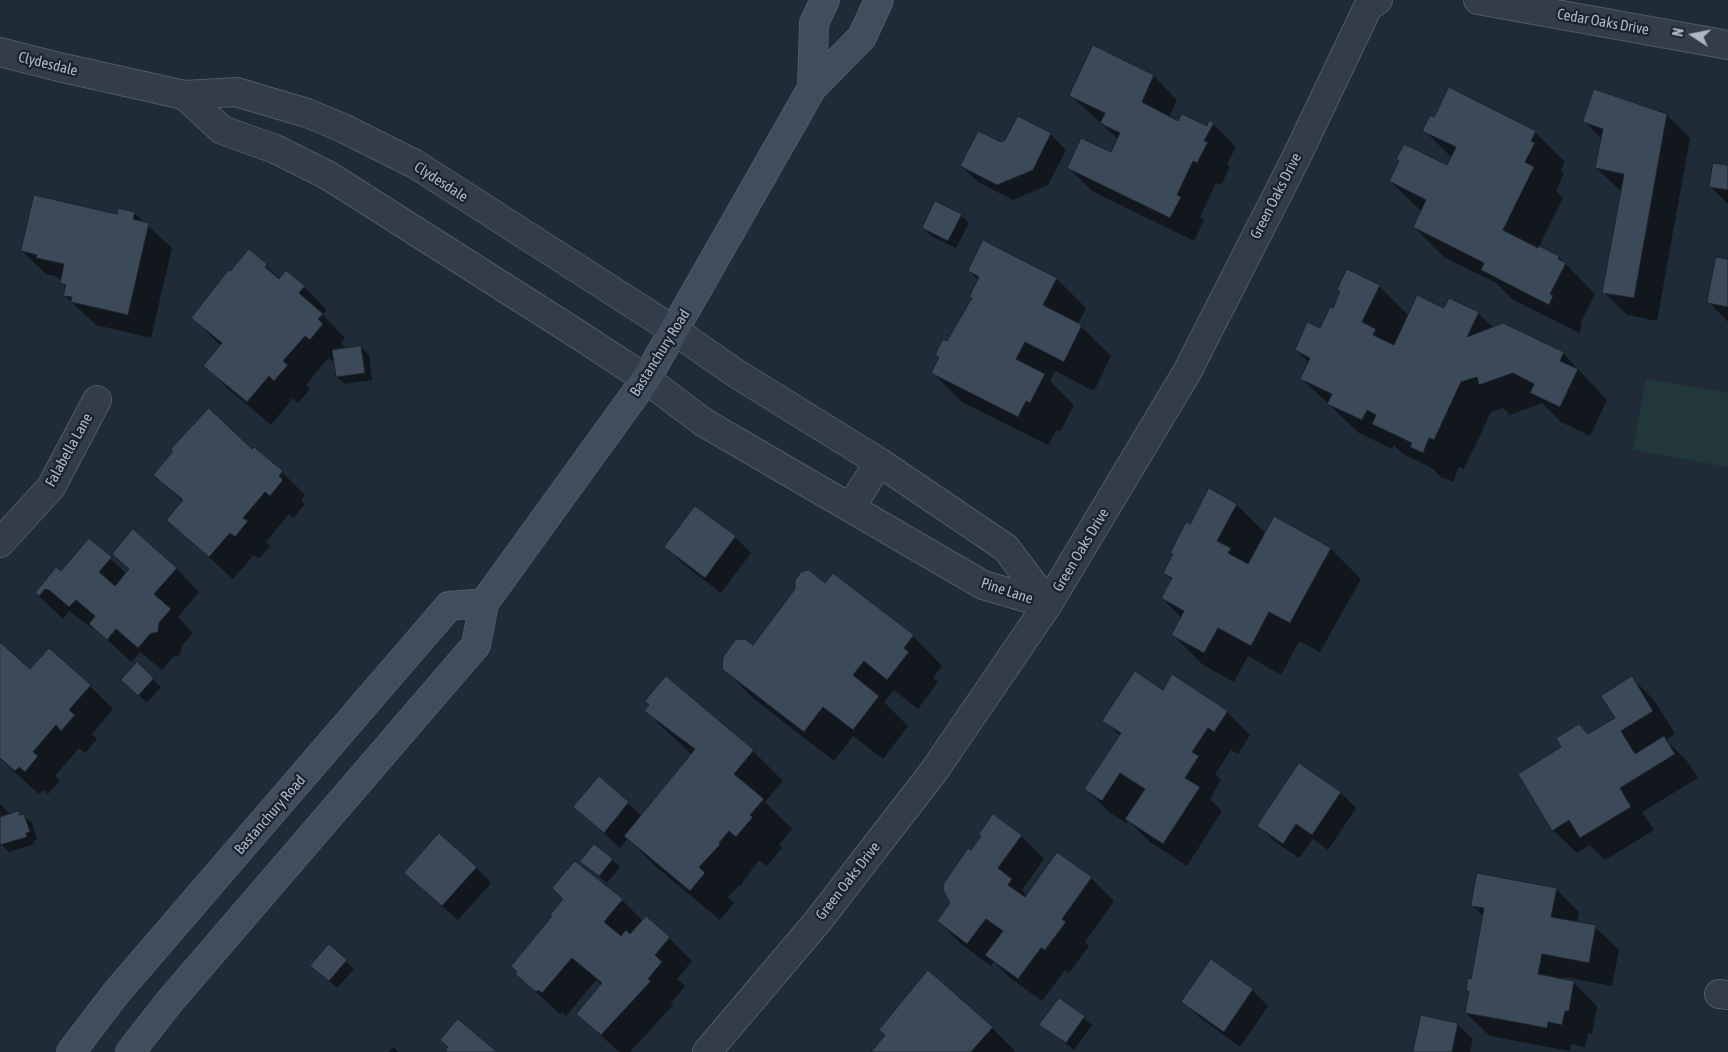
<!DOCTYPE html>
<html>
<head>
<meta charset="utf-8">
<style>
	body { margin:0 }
	#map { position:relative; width:1728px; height:1052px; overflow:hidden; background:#202b38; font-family:"Asap Condensed",sans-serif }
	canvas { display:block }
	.north { position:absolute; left:1668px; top:10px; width:50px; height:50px; -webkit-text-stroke:4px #19222d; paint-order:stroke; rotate:281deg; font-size:14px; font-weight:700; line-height:20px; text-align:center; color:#aeb7c5 }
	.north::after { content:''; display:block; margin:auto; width:18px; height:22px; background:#aeb7c5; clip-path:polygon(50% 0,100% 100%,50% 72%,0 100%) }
</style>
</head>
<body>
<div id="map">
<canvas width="1728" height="1052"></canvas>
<div class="north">N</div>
</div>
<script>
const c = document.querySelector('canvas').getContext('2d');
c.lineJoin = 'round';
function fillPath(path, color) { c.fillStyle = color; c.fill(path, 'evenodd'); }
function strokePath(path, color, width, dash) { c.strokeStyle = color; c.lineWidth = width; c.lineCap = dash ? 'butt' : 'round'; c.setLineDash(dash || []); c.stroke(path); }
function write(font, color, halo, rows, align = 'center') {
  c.font = font + ' "Asap Condensed",sans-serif'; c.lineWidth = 4.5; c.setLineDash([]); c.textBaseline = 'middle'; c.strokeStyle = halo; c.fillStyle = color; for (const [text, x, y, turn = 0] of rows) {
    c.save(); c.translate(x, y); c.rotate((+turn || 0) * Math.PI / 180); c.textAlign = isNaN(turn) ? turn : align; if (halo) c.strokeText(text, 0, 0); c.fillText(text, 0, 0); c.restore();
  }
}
fillPath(new Path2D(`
	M1646,379L1728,393V467L1633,450Z`), '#223739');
fillPath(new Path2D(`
	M1094,47L1154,76L1177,100L1169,117L1179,122L1207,128L1213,124L1236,147L1227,164L1230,167L1221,185L1216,183L1200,217L1204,221L1194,241L1092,191L1068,167L1111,154L1118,139L1071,96Z
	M1667,115L1690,138L1657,321L1627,315L1604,292L1622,192L1596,168L1602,139L1585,122Z
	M1018,118L1050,134L1066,150L1048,185L1013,200L978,182L962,166L1006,141Z
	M1424,130L1535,132L1565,162L1561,170L1564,173L1556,190L1563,198L1539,247L1559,257L1595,294L1580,324L1582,326L1579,333L1512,299L1496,283L1444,257L1414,227L1422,212L1390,181L1447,167L1452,158Z
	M1728,167V204L1710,186Z
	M134,213L172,248L151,338L96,325L64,295L66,288L61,281L56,276L46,274L22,251L118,216Z
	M961,215L969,223L956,248L931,236L924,228Z
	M249,251L280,279L304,287L327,310L323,315L345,338L341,343L346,348L344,349L361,347L369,355L372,380L345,384L337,377L335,360L333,362L328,358L306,385L310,389L298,403L293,398L271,425L228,389L205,366L221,346L193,318Z
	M1728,260V322L1709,302Z
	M969,271L1057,279L1086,308L1078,324L1111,356L1094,391L1055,371L1050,381L1074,405L1060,432L1056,430L1048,445L962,402L932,372L960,323L979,281Z
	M1379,286L1409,316L1444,310L1478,313L1494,328L1563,353L1607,400L1590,436L1561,422L1542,403L1510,415L1503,408L1491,412L1464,469L1459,467L1453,482L1441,477L1432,468L1403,454L1394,445L1392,449L1359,433L1301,378L1309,363L1296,350L1320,330L1333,309Z
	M209,410L244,443L282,472L305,495L301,500L305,504L293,518L289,514L266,542L270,546L259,559L254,555L233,579L168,520L183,502L155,475Z
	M1210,490L1237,505L1266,534L1275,518L1331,549L1361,579L1320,652L1299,641L1281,675L1248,656L1234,682L1203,665L1173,635L1182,618L1162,598L1172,580L1165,573L1174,555L1171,552L1190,526Z
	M696,508L735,537L751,553L721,593L682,563L666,547Z
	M89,539L127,574L130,570L114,554L176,568L199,592L178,617L193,633L182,646L180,655L173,657L162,670L140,652L131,662L95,628L93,629L69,611L63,619L36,593L61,573Z
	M826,585L913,636L942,666L933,678L938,682L918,709L894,690L884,702L908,726L883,759L853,736L834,761L754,699L724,669Z
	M0,644L30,670L90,686L113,709L92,734L97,739L85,753L79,748L55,776L60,780L48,794L43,790L39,794L0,759Z
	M137,664L161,687L147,702L130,688Z
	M1173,676L1227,712L1250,735L1238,754L1231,750L1215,774L1221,780L1210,799L1222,811L1187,866L1150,842L1128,820L1126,823L1109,812L1086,789L1120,736L1104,720L1163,691Z
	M1632,678L1655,701L1675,734L1666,740L1687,761L1698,778L1642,812L1654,830L1605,860L1589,845L1577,853L1553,830L1519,774L1616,718Z
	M645,711L753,751L783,781L765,802L792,829L779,845L782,848L767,866L759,860L740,886L739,885L728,897L734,903L720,920L655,866L628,838L620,848L575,807L599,778L642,816L692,755Z
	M1341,793L1356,808L1328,850L1313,839L1299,858L1274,841L1258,825Z
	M0,804L11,815L19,813L32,823L37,840L33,841L34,844L9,852L2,845L0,847Z
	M1021,836L1044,859L1022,890L1027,896L1058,854L1091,878L1114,901L1085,942L1089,946L1069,973L1065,970L1042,1001L1010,978L994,962L991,966L961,944L938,921L951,903L971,852Z
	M612,860L620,867L607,883L581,862Z
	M476,867L491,883L458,920L422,888Z
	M1556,889L1579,912L1577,923L1595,927L1619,950L1612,986L1565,977L1564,981L1573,982L1597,1006L1592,1034L1588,1033L1585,1047L1571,1044L1570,1051L1490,1036L1466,1013L1470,993L1467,990L1472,980L1484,917L1472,905Z
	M622,900L643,921L669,938L692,961L677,979L685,986L671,1003L673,1005L630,1052H619L578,1014L602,985L596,980L566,1016L562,1012L560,1014L516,974Z
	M329,946L354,969L337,988L320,973Z
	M1212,961L1252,990L1268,1006L1240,1047L1199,1017L1183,1002Z
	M1059,1000L1092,1025L1074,1050L1041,1025Z
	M1457,1024L1473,1039L1470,1052H1415Z
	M992,1028L1015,1051L1014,1052H872L886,1035Z
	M393,1047L399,1052H389Z`), '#0007');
const building = new Path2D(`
	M1093,45L1154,75L1142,102L1178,121L1182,114L1207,126L1209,120L1214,123L1204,141L1208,142L1197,163L1193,161L1177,195L1181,197L1170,218L1067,168L1081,138L1111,152L1120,133L1100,123L1105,113L1069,96Z
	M1449,87L1536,131L1531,141L1535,143L1525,162L1534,167L1503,230L1538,248L1539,246L1559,256L1558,259L1566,263L1550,294L1553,296L1549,305L1481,270L1484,263L1413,227L1426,200L1389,181L1399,161L1396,159L1404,144L1447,165L1456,147L1422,131L1430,115L1434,117Z
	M1594,89L1667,114L1634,298L1602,293L1624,174L1595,168L1603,129L1583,122Z
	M1018,116L1051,133L1033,170L997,185L960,166L978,131L1001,142L1005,140Z
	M1713,163L1728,165V190L1709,187Z
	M34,195L117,214L118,208L135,212L133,219L149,223L128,315L71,302L72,297L63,296L66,285L60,283L64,264L36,258L37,255L21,251Z
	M935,201L962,214L948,241L922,228Z
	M983,240L1057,278L1043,305L1082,325L1064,362L1025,342L1016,359L1045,374L1030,403L1026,401L1018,417L931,373L939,357L935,355L943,339L947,341L972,298L969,297L979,277L968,271Z
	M249,249L267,264L265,267L279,279L286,270L305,286L299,293L323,314L318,319L323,324L310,340L305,336L283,361L288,365L274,381L269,376L247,402L203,366L222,343L191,318L229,269L230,271Z
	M1716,257L1728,259V307L1707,303Z
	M1347,269L1380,285L1362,322L1376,329L1373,335L1394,345L1417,295L1444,308L1449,298L1479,312L1467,337L1503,323L1564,352L1560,361L1578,369L1560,407L1530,393L1534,384L1513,373L1479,385L1477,377L1461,382L1434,440L1429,438L1423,453L1410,447L1412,443L1372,424L1376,415L1367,410L1362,420L1327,404L1332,394L1300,379L1310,358L1295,350L1307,322L1320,328L1330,307L1333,308L1340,291L1337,290Z
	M361,346L365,373L336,377L332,350Z
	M209,408L252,449L254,447L283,471L279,476L283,480L270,496L265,492L243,518L248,521L235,537L230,533L209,557L166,520L183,500L153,475L173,451L171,449Z
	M1209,488L1237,504L1217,541L1231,548L1228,553L1248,564L1274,516L1331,548L1290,623L1269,612L1251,646L1218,628L1204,653L1171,635L1184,611L1161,598L1172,578L1163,573L1173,554L1170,553L1186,522L1190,524Z
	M695,506L736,536L705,578L664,547Z
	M133,529L177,568L154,594L171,609L159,623L158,632L150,634L138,648L116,629L107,640L89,624L95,616L76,600L69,607L49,590L45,589L39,596L35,593L56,567L61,571L89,538L112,557L99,572L115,586L129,569L112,554Z
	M809,570L825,583L833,573L914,635L904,648L909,652L887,680L864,661L853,675L879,696L853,730L823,707L804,732L722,669L723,657L735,640L745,639L753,645L795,589V580L801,572Z
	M0,642L30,669L49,648L91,685L69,710L75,715L61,731L56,725L33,752L38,756L25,772L19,767L15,771L0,758Z
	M137,662L154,678L138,696L121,680Z
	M1135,671L1163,690L1172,674L1228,711L1214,732L1208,728L1192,752L1199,756L1185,778L1200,787L1163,844L1125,819L1145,789L1120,773L1102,801L1084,789L1121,733L1102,721Z
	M666,676L754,750L734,774L764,799L750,815L753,817L736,837L729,831L719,843L720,845L699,867L705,873L690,891L624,836L695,749L644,711L649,705L645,701Z
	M1632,676L1653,711L1621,731L1635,754L1664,736L1675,754L1620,788L1631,807L1580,838L1569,820L1552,831L1518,774L1561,747L1556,738L1579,724L1588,734L1615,718L1601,696Z
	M1299,763L1341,792L1312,835L1296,824L1283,844L1257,826Z
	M599,776L629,802L604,833L573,807Z
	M19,811L20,815L24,814L30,832L26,833L27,837L0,845V817Z
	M993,814L1022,835L998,868L1012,879L1008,885L1025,897L1057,852L1092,877L1062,919L1066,922L1045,950L1041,948L1018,979L985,955L1003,931L986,919L967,944L937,921L950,903L943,890L944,883L968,848L971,850L981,836L979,834Z
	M439,833L477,867L442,906L404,873Z
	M594,844L613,859L599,876L580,862Z
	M575,861L623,899L604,922L621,936L626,930L630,934L646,916L670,937L655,955L662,962L648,979L651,981L601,1035L576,1014L602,983L572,958L542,993L538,990L536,992L515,974L517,972L511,966L552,916L550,915L563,899L552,888Z
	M1477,873L1557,888L1551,917L1596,925L1589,963L1542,954L1538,974L1574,981L1569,1011H1565L1562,1025L1548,1022L1547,1028L1465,1013L1469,991H1466L1468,978L1471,979L1484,908L1471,906Z
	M329,944L347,960L329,981L310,966Z
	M1211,959L1253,989L1224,1032L1181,1002Z
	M928,970L993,1027L971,1052H871L885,1035L879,1030Z
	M1059,998L1085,1016L1066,1043L1039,1025Z
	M1421,1015L1458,1023L1452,1052H1413Z
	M458,1019L497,1052H447L445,1050L448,1047L440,1040Z`);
fillPath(building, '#3b4959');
strokePath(building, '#1b242f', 1);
const street = new Path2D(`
	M1478,0L1728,45
	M0,52L59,67L184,95L236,92L307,113L343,128L415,164L675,331L737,374L879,462L1006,548L1048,604
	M184,95L222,130L275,149L329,176L582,337L646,379L703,422L983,585L1048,604
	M851,507L879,462
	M0,543L51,487L97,400
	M1719,994L1728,995
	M707,1052L818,921L934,771L1048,604L1187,372L1295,160L1368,7L1378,0`);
const secondary = new Path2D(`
	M812,88L814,23L825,0
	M71,1052L116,993L449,606L484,603
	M130,1052L170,1001L476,645L484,603L646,379L812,88L862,37L879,0`);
strokePath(street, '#515a66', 30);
strokePath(secondary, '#515a66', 30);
strokePath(street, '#333c49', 28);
strokePath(secondary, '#414c5c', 28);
write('15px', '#aeb7c5', '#19222d', [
	["Cedar Oaks Drive",1603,22,10],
	["Clydesdale",48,64,14],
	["Clydesdale",441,182,33],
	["Green Oaks Drive",1276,196,-63],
	["Bastanchury Road",660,353,-58],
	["Falabella Lane",69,450,-61],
	["Green Oaks Drive",1081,550,-59],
	["Pine Lane",1007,591,18],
	["Bastanchury Road",270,815,-49],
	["Green Oaks Drive",848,881,-52]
]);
</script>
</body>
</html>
